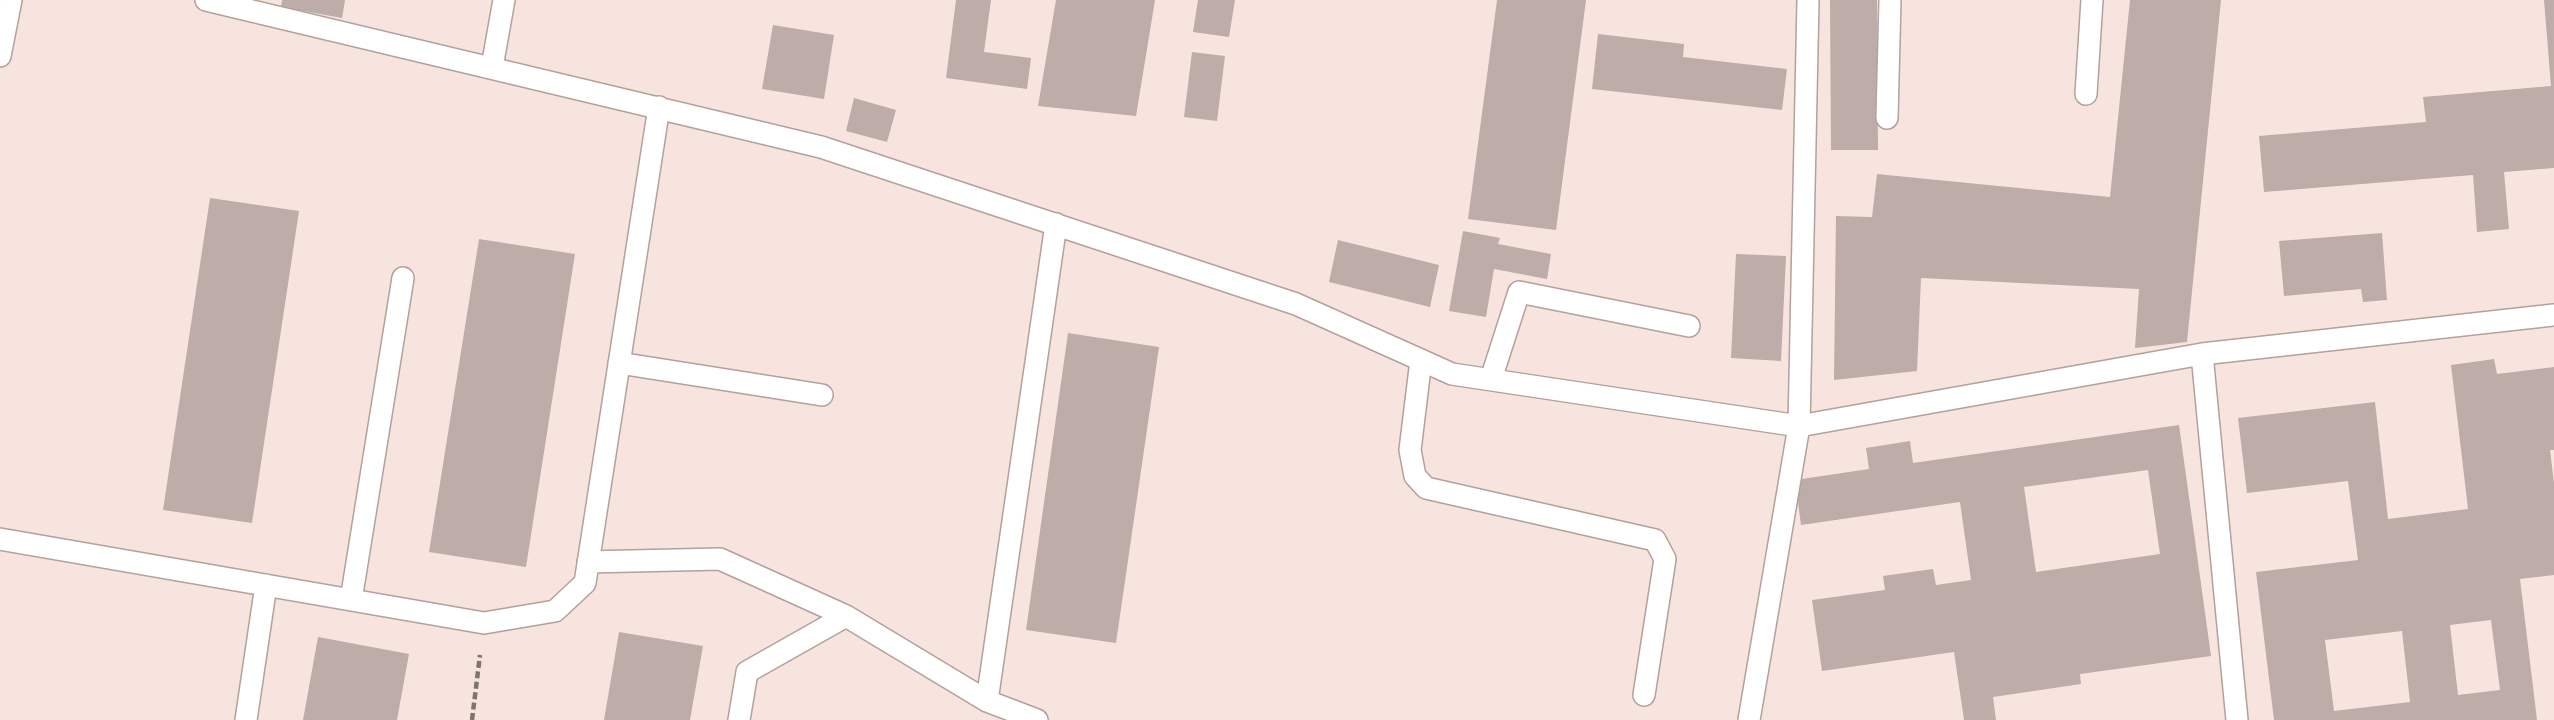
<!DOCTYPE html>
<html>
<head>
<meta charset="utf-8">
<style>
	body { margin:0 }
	canvas { display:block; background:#f7e4df }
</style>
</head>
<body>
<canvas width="2554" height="720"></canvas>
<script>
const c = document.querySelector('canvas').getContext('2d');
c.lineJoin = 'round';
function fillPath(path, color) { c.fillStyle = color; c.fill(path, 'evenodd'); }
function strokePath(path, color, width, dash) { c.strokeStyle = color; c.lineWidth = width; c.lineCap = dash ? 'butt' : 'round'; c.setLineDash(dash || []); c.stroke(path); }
fillPath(new Path2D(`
	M282,0H345L342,18L281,7Z
	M956,0H991L984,52L1031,58L1027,89L946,78Z
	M1056,0H1155L1136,116L1038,106Z
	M1198,0H1235L1229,37L1193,32Z
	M1497,0H1586L1556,230L1468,219Z
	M1830,0H1877L1878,150H1831Z
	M2130,0H2221L2187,342L2135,348L2139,289L1921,278L1917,371L1834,380L1836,216L1872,217L1877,174L2110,197Z
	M2544,0H2554V168L2504,172L2509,229L2477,232L2473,175L2264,192L2259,136L2426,122L2423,97L2551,86Z
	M773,25L834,35L824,99L762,89Z
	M1598,34L1684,44L1683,57L1787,69L1782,110L1592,89Z
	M1192,52L1225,56L1217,121L1184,117Z
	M854,98L896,110L887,142L846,131Z
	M210,198L299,211L252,523L163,510Z
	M1463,231L1500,238L1498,244L1551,254L1547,279L1494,269L1486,317L1449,311Z
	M2382,233L2387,300L2363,302L2361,289L2284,296L2279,241Z
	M479,239L575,254L526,567L429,552Z
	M1338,240L1439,265L1430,307L1329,282Z
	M1736,254L1786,256L1781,361L1731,358Z
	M1068,333L1159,347L1116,643L1026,630Z
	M2494,359L2497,374L2554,367V450H2550L2554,483V575L2520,579L2537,720H2274L2256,572L2358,560L2348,481L2247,493L2238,418L2375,402L2388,519L2468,509L2451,365ZM2491,620L2500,690L2458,695L2450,625ZM2402,631L2410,702L2334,711L2325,640Z
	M2179,425L2211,656L2080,674L2081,684L1993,697L1996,720H1964L1954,652L1822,671L1812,600L1885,590L1883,576L1933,569L1936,585L1971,580L1960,502L1801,525L1795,480L1869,469L1866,448L1910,441L1913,463ZM2148,470L2160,554L2036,572L2024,487Z
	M619,632L703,646L690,720H604Z
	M318,637L409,654L397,720H303Z`), '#beaca8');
const service = new Path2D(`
	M206,0L821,147L1296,304L1452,374L1799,426L2202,354L2554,315
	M0,56L11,0
	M492,67L504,0
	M2086,94L2092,0
	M1887,118L1890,0
	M2202,354L2237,720
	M1421,360L1410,450L1415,476L1426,488L1655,540L1665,559L1644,695
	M619,363L822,395
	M1491,379L1519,292L1689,326
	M0,539L484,623L555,611L585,583L659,107
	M588,562L720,559L846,616L987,701L1037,720
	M351,600L403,278
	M987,701L1056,224
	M246,720L266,585
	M739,720L747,672L846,616
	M1749,720L1799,426L1808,0`);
strokePath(service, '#b2a19c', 24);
strokePath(new Path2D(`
	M472,720L480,655`), '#7f7370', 4.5, [7, 3.5]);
strokePath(service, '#fff', 21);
</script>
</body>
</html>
